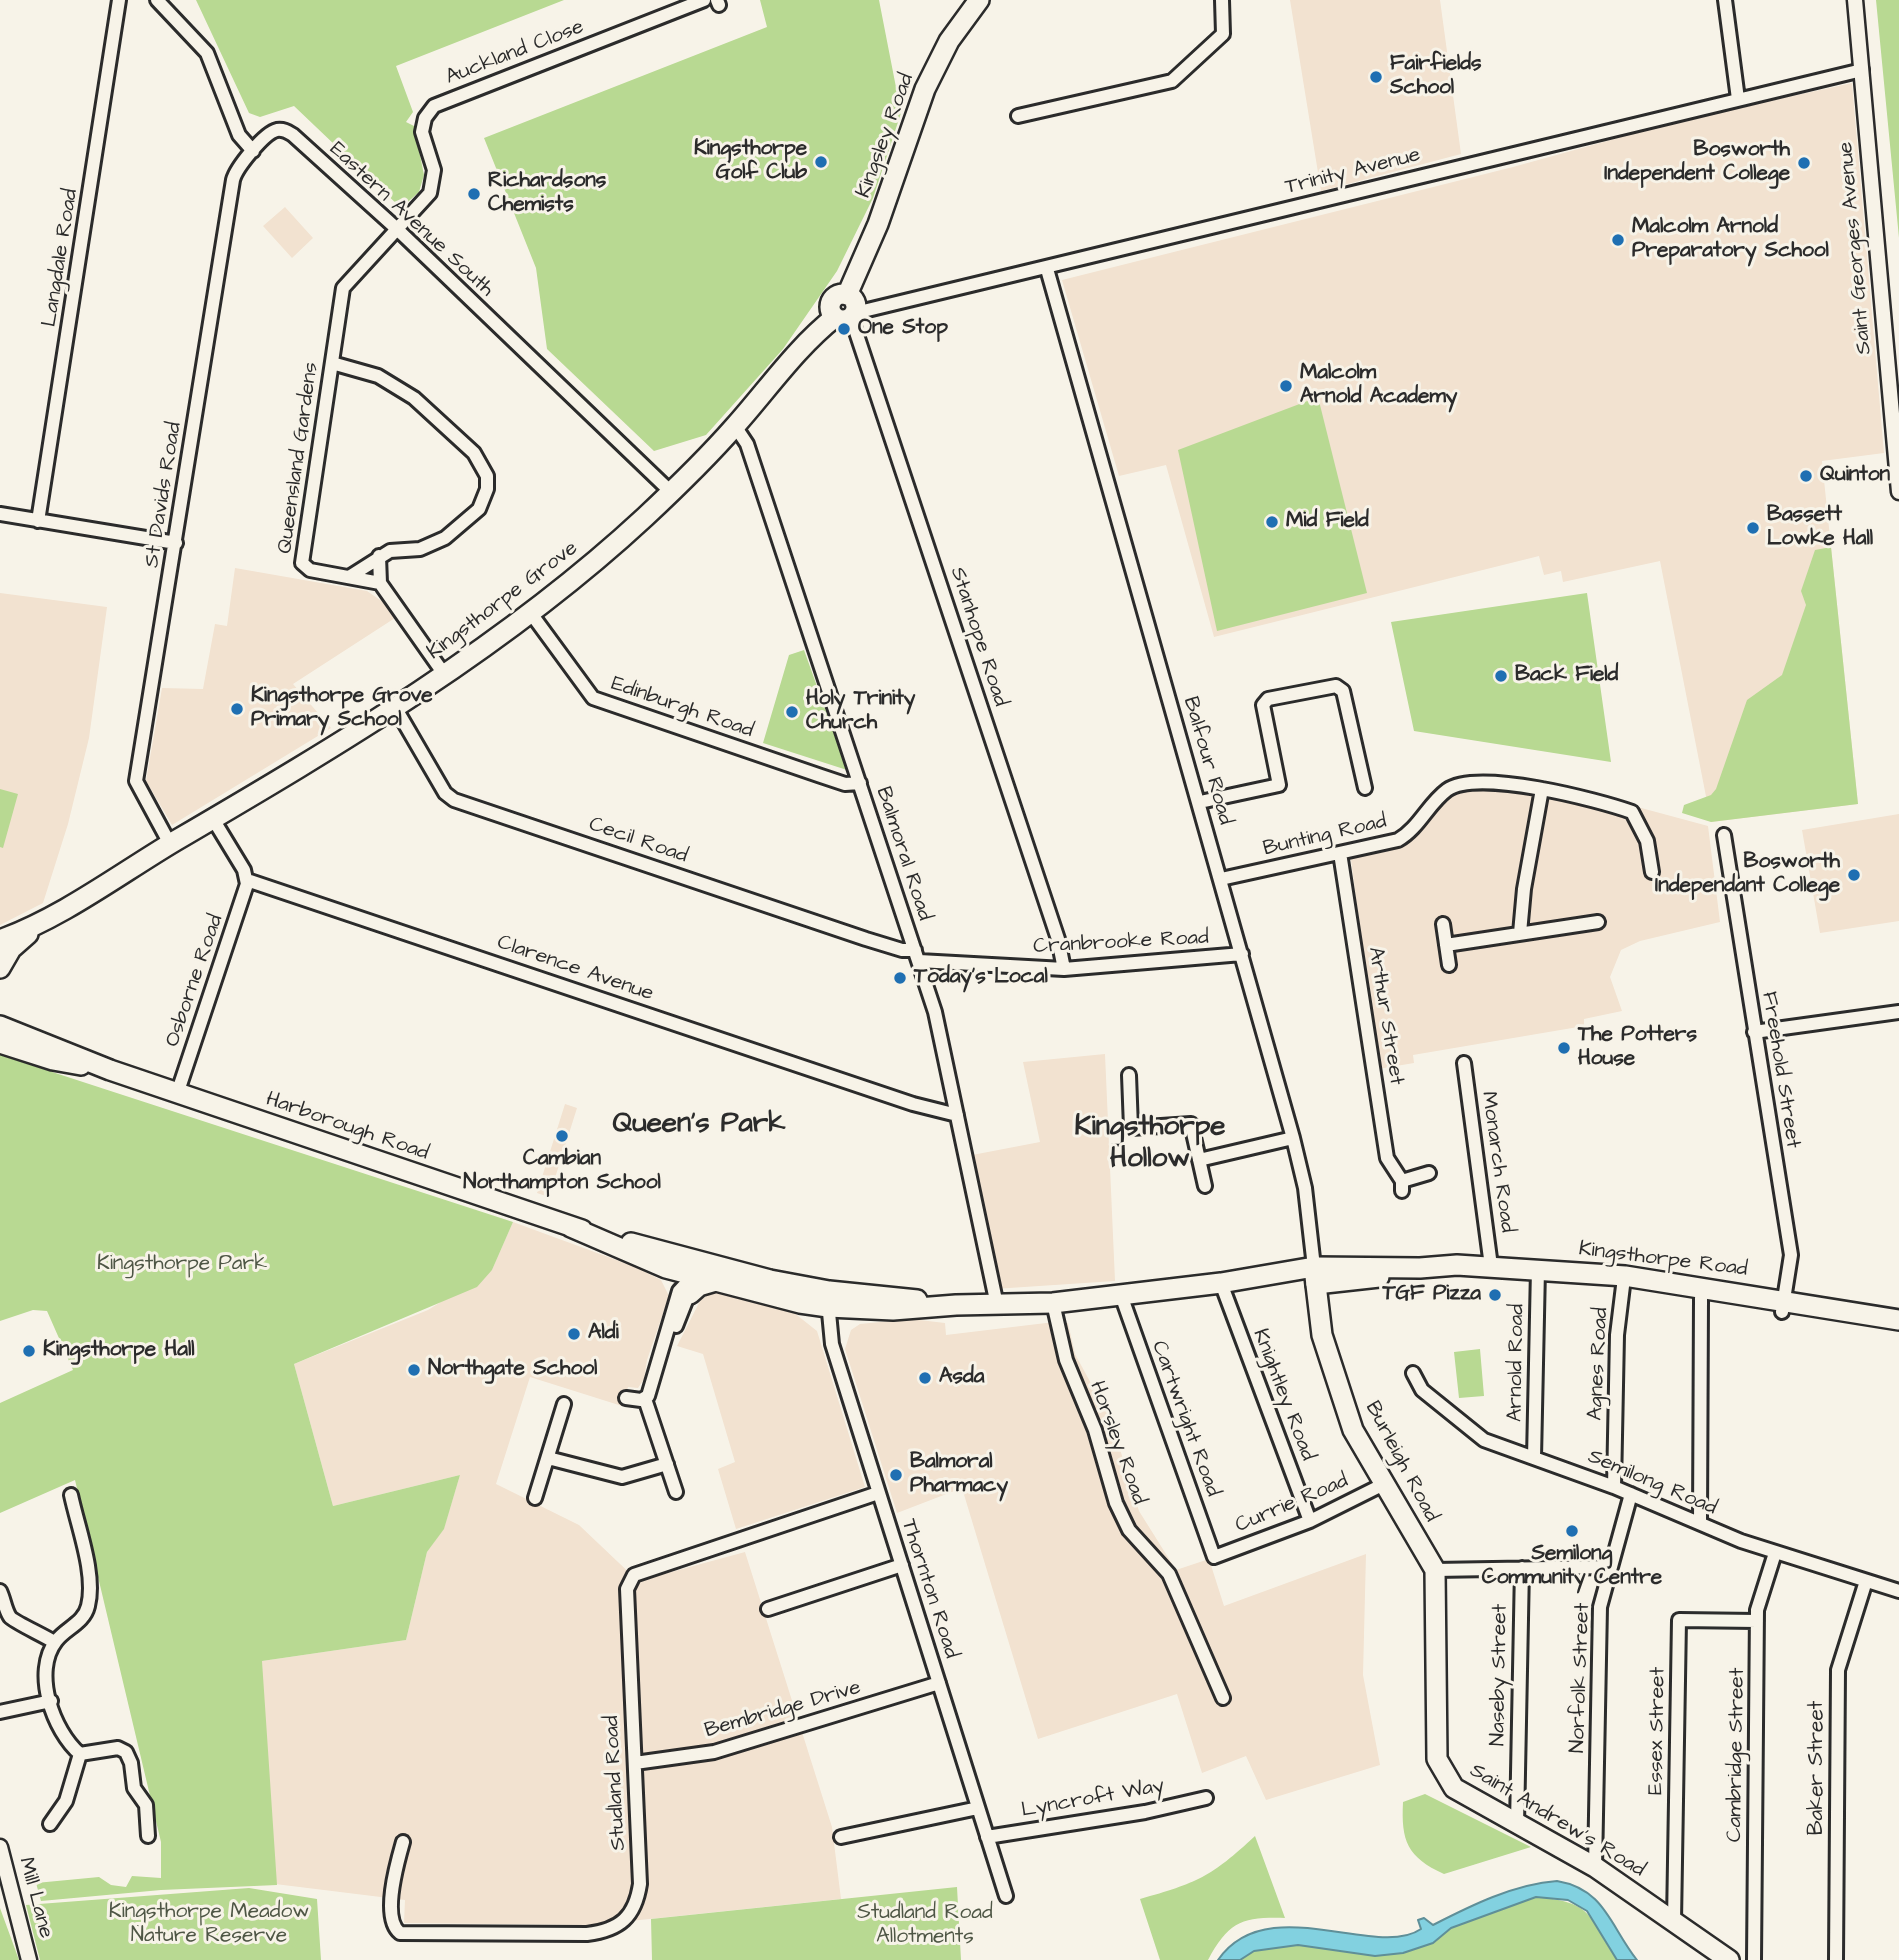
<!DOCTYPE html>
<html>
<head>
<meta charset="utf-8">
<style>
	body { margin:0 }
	canvas { display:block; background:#f7f3e8 }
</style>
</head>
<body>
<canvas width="1899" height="1960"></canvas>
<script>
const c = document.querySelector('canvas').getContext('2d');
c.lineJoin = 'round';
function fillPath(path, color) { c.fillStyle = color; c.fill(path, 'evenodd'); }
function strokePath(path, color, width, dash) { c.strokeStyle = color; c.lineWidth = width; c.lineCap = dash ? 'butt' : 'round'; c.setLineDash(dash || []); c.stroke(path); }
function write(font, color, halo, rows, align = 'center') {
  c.font = font + ' "Architects Daughter",sans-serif'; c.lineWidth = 6; c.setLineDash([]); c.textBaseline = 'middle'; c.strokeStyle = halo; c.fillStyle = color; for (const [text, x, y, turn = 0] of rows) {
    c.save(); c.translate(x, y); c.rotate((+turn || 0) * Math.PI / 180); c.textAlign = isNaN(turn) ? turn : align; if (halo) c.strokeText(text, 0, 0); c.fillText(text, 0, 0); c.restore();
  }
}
fillPath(new Path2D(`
	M1290,0H1440L1461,154L1321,191Z
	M1852,83L1884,453L1822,461L1858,804L1711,822L1660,561L1563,582L1561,571L1544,575L1539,556L1214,637L1166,465L1119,476L1062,280L1513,167L1683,120Z
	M285,207L313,238L292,258L263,226Z
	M235,568L367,591L383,602L395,618L293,684L331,728L172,825L146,781L162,688L203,689L215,624L227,626Z
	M0,593L107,607L89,738L68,824L43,903L0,925Z
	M1467,778L1556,785L1708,826L1720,922L1640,941L1621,950L1610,977L1622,1011L1584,1019V1026L1413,1055L1414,1063L1378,1069L1350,852L1404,831L1451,782Z
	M1899,814V921L1820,933L1802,830Z
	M1105,1054L1115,1281L994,1289L967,1156L1040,1142L1023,1062Z
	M565,1104L577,1108L549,1197L537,1193Z
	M513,1222L638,1268L661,1280L669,1296L647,1360L644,1379L638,1388L628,1387L622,1406L530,1377L496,1484L579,1525L638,1581L745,1552L832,1827L841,1899L592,1925L404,1923L405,1900L267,1883L262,1661L406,1640L427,1552L444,1528L460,1475L333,1506L294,1364L428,1310L492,1270Z
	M714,1290L793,1312L817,1331L865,1487L736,1529L718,1469L735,1462L703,1354L677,1346L700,1301Z
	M911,1319L945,1323L946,1335L1046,1323H1068L1075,1354L1111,1420L1139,1511L1176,1570L1209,1559L1224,1606L1366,1554L1363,1675L1380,1765L1266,1800L1246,1756L1202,1773L1177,1694L1038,1739L962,1488L897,1513L845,1349L851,1330L860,1324Z`), '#f2e2d0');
fillPath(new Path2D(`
	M196,0H564L396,66L413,112L406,122L414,126L424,175L419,192L401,208L294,106L260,117L249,113Z
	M760,0H879L901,113L873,198L837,271L783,349L706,435L654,451L547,349L536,268L484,138L767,27Z
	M1876,0H1899V238Z
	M1318,397L1367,593L1217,631L1178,450Z
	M1831,547L1858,804L1711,822L1682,813L1684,805L1711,795L1716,789L1747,700L1782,675L1806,605L1801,591L1815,550Z
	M1587,593L1611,762L1414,731L1391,622Z
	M804,650L847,770L763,743L789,655Z
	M0,789L18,794L3,848L0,847Z
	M0,1055L513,1222L492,1270L477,1287L294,1364L333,1506L460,1475L444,1529L427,1552L406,1640L262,1661L277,1885L161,1890L41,1901L36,1883L99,1877L111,1885L126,1887L132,1876L161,1878V1842L75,1480L0,1513V1403L73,1370L47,1311L33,1310L0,1321Z
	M1480,1349L1484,1396L1459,1398L1454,1352Z
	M1425,1794L1531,1847L1444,1874C1407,1857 1401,1841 1403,1802Z
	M1255,1836L1285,1918C1243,1917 1229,1921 1208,1960H1160L1140,1899C1197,1883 1211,1877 1255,1836Z
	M957,1887L961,1960H652L651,1919Z
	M249,1888L317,1899L321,1960H40L26,1905Z
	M1536,1897C1595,1902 1588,1917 1617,1960H1240L1254,1951L1298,1945L1375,1956L1433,1943L1451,1928Z
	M0,1908L19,1960H0Z`), '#b8d992');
const water = new Path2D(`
	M1557,1881C1605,1889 1610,1926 1637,1960H1617L1587,1911L1568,1900L1536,1897L1451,1928L1433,1943L1403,1953L1375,1956L1298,1945L1254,1951L1240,1960H1218C1267,1889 1376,1960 1421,1929L1418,1920L1424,1918L1433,1925C1470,1906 1514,1884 1557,1881Z`);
fillPath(water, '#82d1e0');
strokePath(water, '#5f8f98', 2);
const minor = new Path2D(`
	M157,0L207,53L239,135L253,151
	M717,0L719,5
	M1725,0L1738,99
	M1018,116L1172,81L1223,34L1222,0
	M1047,269L1293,1138L1305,1188L1314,1267
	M855,313L1862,70
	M851,317L1058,939L1064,969
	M332,363L378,376L414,398L474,453L487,476V489L479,509L445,538L420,549L390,551L349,577
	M735,426L747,444L935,1012L997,1305
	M0,514L176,543
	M38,521L119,0
	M379,556L380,583
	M530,612L593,698L821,776L845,784L860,783
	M444,674L380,583L310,570L302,563L343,288L430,193L434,170L422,132L425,118L434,106L704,0
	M395,707L445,793L454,800L866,939L902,950H915
	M1200,802L1279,785L1263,705L1268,699L1336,686L1343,691L1365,788
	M1724,835L1791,1255L1782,1312
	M170,844L136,781L233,180C236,168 264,133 277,130C284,129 288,132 293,135L397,229L671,492
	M1340,853L1387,1158L1402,1181
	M1221,879L1398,840C1419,828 1428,804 1447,790C1477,768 1598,800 1632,812L1647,841L1652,872
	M247,880L913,1104L957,1115
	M1443,924L1449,965
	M1520,933L1524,889L1542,789
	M1446,945L1598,922
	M919,961L1064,969L1242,954
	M1754,1032L1899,1012
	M1464,1063L1491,1266
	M1129,1075L1131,1128L1191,1124L1205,1186
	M177,1094L247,884L244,870L213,819
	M1199,1160L1293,1138
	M1402,1191V1181L1429,1173
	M1221,1283L1310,1521
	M1121,1295L1214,1557L1310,1521L1384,1484
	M828,1302L832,1344L1006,1896
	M1053,1303L1066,1360L1095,1430L1116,1503L1129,1530L1169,1574L1223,1698
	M676,1326L691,1288
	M1413,1373L1422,1390L1484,1440L1614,1487L1741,1541L1899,1591
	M626,1398L641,1400L648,1396L679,1291L694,1275
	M645,1399L676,1492
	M548,1458L622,1477L667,1464
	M1534,1458L1538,1269
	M1614,1487L1617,1335L1623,1286
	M71,1495C78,1528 96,1574 88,1606C84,1623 66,1628 56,1641C32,1672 53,1731 80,1754L118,1748L126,1752L131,1763L134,1788L146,1805L148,1836
	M535,1498L564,1404
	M1700,1523L1701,1298
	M1435,1570L1609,1567
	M0,1591C4,1599 5,1610 10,1617C14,1622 45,1636 54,1642
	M768,1609L902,1565
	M0,1712L51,1701
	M635,1763L714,1752L939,1683
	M50,1824L66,1801L80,1754
	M1517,1824L1522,1568
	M841,1837L978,1808
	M987,1837L1145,1812L1206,1798
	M403,1842C397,1863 381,1918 400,1933L587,1934C620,1930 635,1917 640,1884L627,1589L634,1575L878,1493
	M1595,1867L1600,1607L1631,1494
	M1674,1921L1679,1620L1757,1621
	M1754,1960L1757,1610L1775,1553
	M1836,1960L1838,1670L1866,1581`);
const tertiary = new Path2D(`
	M1855,0L1899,492
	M0,1847L29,1960`);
const primary = new Path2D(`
	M830 307a13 13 0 1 1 26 0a13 13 0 1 1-26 0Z
	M847,295L878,224L925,89L949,41L979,0
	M0,940C63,917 118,875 175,841C339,745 506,646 645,517C676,488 707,458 735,426C768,389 796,348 835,317
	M0,968L11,949L28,934
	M1314,1268L1322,1335L1353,1430L1435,1570L1437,1759L1454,1788L1595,1867L1729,1960`);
const trunk = new Path2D(`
	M0,1026L110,1070L582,1230
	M0,1043L53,1060L81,1065
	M571,1227L666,1268L800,1303L828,1307L893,1310L956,1305L1053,1303L1221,1283L1314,1267L1420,1268L1457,1265L1625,1276L1899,1320
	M631,1243L770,1280L829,1291L917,1300
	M1316,1284L1379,1277
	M690,1294L699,1286L716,1281`);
strokePath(minor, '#2b2b2b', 18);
strokePath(tertiary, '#2b2b2b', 19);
strokePath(primary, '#2b2b2b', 24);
strokePath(trunk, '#2b2b2b', 24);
strokePath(minor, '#f7f3e8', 12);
strokePath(tertiary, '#f7f3e8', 14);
strokePath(primary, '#f7f3e8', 19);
strokePath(trunk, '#f7f3e8', 19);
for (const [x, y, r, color] of [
	[1376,77,7,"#1f6fb2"],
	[821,162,7,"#1f6fb2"],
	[1804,163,7,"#1f6fb2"],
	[474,194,7,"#1f6fb2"],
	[1618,240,7,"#1f6fb2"],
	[844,329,7,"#1f6fb2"],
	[1286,386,7,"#1f6fb2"],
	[1806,476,7,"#1f6fb2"],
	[1272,522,7,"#1f6fb2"],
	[1753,528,7,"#1f6fb2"],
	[1501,676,7,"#1f6fb2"],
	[237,709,7,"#1f6fb2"],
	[792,712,7,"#1f6fb2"],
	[1854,875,7,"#1f6fb2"],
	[900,978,7,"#1f6fb2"],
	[1564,1048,7,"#1f6fb2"],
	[562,1136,7,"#1f6fb2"],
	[1495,1295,7,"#1f6fb2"],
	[574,1334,7,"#1f6fb2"],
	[29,1351,7,"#1f6fb2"],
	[414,1370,7,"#1f6fb2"],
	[925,1378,7,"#1f6fb2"],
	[896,1475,7,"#1f6fb2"],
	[1572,1531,7,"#1f6fb2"]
]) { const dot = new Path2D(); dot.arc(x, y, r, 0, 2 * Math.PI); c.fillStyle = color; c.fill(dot); strokePath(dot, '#f7f3e8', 2.5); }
write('21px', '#2b2b2b', '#f7f3e8', [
	["Auckland Close",515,53,-21],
	["Kingsley Road",886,136,-70],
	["Trinity Avenue",1353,172,-14],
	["Eastern Avenue South",411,220,43],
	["Saint Georges Avenue",1856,248,-95],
	["Langdale Road",61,258,-81],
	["Queensland Gardens",299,458,-82],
	["St Davids Road",164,495,-81],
	["Kingsthorpe Grove",503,601,-37],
	["Stanhope Road",978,637,72],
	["Edinburgh Road",682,708,19],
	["Balfour Road",1207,761,74],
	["Bunting Road",1325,836,-13],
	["Cecil Road",638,841,19],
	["Balmoral Road",903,854,72],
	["Cranbrooke Road",1121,943,-3],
	["Clarence Avenue",575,969,19],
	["Osborne Road",195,981,-71],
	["Arthur Street",1385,1016,81],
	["Freehold Street",1780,1070,81],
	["Harborough Road",347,1127,19],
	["Monarch Road",1497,1162,82],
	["Kingsthorpe Road",1663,1260,7],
	["Arnold Road",1517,1363,-89],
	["Agnes Road",1599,1364,-87],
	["Knightley Road",1283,1395,69],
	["Cartwright Road",1185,1419,70],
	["Horsley Road",1117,1443,70],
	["Burleigh Road",1401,1462,62],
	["Semilong Road",1652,1483,23],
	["Currie Road",1292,1504,-23],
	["Thornton Road",929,1589,72],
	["Naseby Street",1500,1675,-89],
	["Norfolk Street",1581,1678,-88],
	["Bembridge Drive",783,1710,-16],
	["Essex Street",1658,1731,-89],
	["Cambridge Street",1737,1755,-89],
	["Baker Street",1818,1768,-90],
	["Studland Road",616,1783,-93],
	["Lyncroft Way",1093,1799,-10],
	["Saint Andrew's Road",1557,1821,31],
	["Mill Lane",35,1898,75]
]);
write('bold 21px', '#2b2b2b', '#f7f3e8', [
	["Fairfields",1390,65],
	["School",1390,89],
	["Kingsthorpe",807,150,"right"],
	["Golf Club",807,174,"right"],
	["Bosworth",1790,151,"right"],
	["Independent College",1790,175,"right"],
	["Richardsons",488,182],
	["Chemists",488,206],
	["Malcolm Arnold",1632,228],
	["Preparatory School",1632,252],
	["One Stop",858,329],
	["Malcolm",1300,374],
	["Arnold Academy",1300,398],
	["Quinton",1820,476],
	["Bassett",1767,516],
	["Lowke Hall",1767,540],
	["Mid Field",1286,522],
	["Back Field",1515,676],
	["Kingsthorpe Grove",251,697],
	["Primary School",251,721],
	["Holy Trinity",806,700],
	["Church",806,724],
	["Bosworth",1840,863,"right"],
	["Independant College",1840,887,"right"],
	["Today's Local",914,978],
	["The Potters",1578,1036],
	["House",1578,1060],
	["Cambian",562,1160,"center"],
	["Northampton School",562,1184,"center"],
	["TGF Pizza",1481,1295,"right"],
	["Aldi",588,1334],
	["Kingsthorpe Hall",43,1351],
	["Northgate School",428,1370],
	["Asda",939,1378],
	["Balmoral",910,1463],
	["Pharmacy",910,1487],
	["Semilong",1572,1555,"center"],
	["Community Centre",1572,1579,"center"]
], 'left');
write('21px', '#4e5645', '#f7f3e8', [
	["Kingsthorpe Park",182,1265],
	["Kingsthorpe Meadow",209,1913],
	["Nature Reserve",209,1937],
	["Studland Road",925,1914],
	["Allotments",925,1938]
]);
write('bold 28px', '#2b2b2b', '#f7f3e8', [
	["Queen's Park",699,1125],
	["Kingsthorpe",1150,1128],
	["Hollow",1150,1160]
]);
</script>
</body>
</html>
